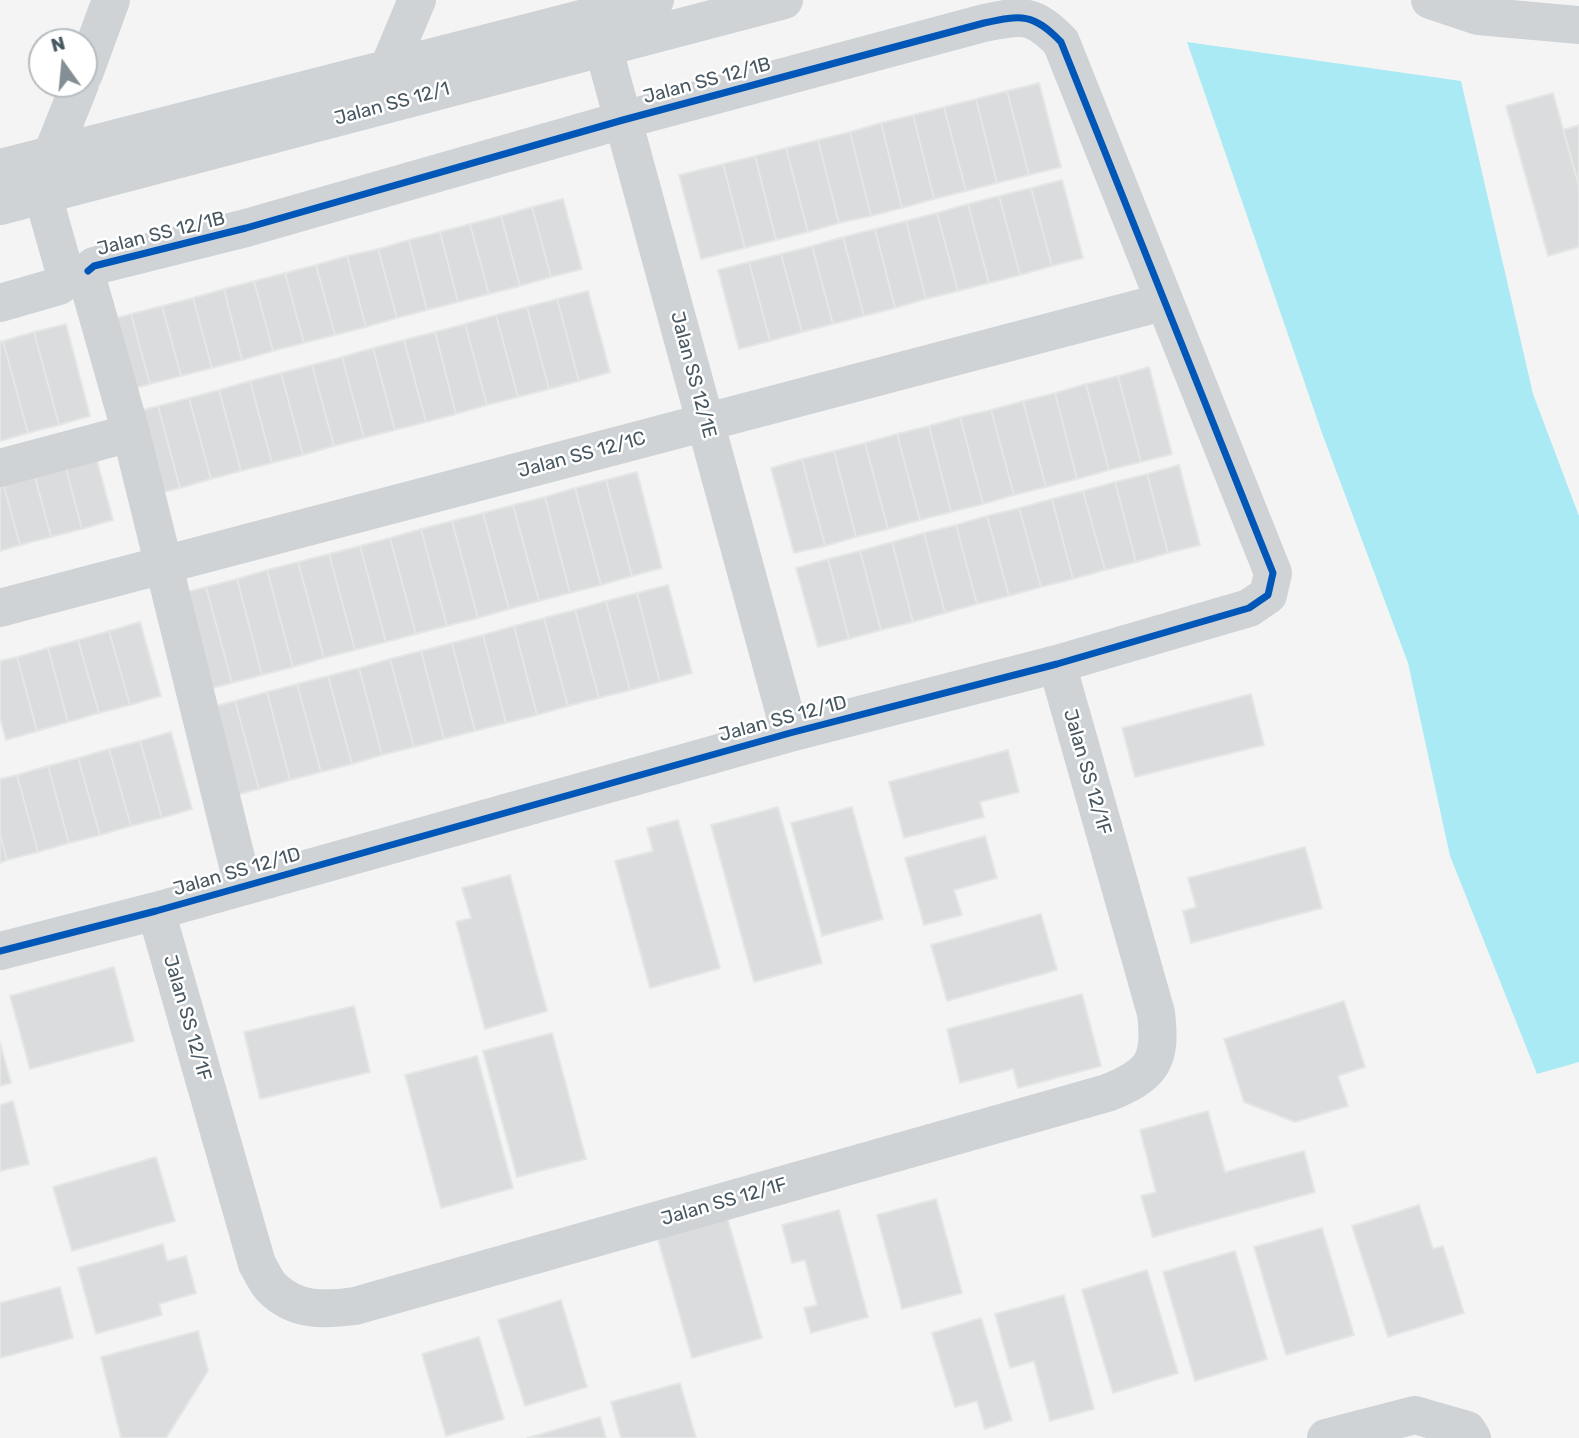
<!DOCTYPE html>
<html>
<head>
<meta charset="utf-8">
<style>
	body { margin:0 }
	#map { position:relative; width:1579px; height:1438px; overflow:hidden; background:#f4f4f4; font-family:Rubik,sans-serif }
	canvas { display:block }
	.north { position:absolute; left:28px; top:28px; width:70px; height:70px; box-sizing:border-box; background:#fff; border:2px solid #b6bcc0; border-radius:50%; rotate:345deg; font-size:19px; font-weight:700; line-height:28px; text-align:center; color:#485862 }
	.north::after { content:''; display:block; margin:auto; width:24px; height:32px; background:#848f95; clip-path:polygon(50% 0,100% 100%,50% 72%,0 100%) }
</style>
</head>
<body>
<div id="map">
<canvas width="1579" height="1438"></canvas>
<div class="north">N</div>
</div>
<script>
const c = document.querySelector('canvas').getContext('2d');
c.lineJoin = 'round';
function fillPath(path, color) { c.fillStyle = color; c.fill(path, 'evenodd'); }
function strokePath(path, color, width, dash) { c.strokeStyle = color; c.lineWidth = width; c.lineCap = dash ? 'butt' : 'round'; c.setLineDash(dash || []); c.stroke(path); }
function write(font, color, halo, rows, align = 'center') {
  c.font = font + ' Rubik,sans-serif'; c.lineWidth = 5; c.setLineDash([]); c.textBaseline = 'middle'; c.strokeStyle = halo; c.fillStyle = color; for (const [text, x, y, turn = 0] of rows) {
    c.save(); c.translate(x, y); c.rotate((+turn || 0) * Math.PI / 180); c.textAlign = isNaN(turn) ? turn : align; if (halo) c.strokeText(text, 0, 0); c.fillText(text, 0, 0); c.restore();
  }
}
fillPath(new Path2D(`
	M1187,42L1461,81L1533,394L1579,516V1062L1537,1074L1450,856L1408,663L1322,433Z`), '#aaeaf4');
const building = new Path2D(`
	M1039,83L1061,167L1029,175L1007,91Z
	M1007,91L1029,175L997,183L976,99Z
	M1553,93L1579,186V247L1548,256L1506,106Z
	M976,99L997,183L966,191L944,107Z
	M944,107L966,191L934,199L913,115Z
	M913,115L934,199L902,208L881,123Z
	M881,123L902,208L871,216L850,132Z
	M1579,125V186L1563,130Z
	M850,132L871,216L839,223L818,140Z
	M818,140L839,223L808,232L786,148Z
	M786,148L808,232L776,240L755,156Z
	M755,156L776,240L745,248L723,164Z
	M723,164L745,248L701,259L679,175Z
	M1062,180L1083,258L1052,266L1031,188Z
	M1031,188L1052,266L1020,275L999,196Z
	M999,196L1020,275L989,283L968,204Z
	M563,199L582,269L551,277L532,207Z
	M968,204L989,283L958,291L937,213Z
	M532,207L551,277L520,286L501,216Z
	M937,213L958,291L926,299L906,221Z
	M501,216L520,286L489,294L470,224Z
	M906,221L926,299L895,308L875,229Z
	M470,224L489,294L458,302L440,232Z
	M875,229L895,308L864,316L843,237Z
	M440,232L458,302L427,310L409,240Z
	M843,237L864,316L833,324L812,246Z
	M409,240L427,310L397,318L378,249Z
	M812,246L833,324L802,332L781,254Z
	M378,249L397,318L366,327L347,256Z
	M781,254L802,332L770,341L749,262Z
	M347,256L366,327L335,335L316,265Z
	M749,262L770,341L739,349L718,270Z
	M316,265L335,335L304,343L285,273Z
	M285,273L304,343L273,351L254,281Z
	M254,281L273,351L242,360L224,289Z
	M224,289L242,360L212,368L193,298Z
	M588,291L610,372L579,381L557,299Z
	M193,298L212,368L181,376L162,306Z
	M557,299L579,381L549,389L527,307Z
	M162,306L181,376L150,384L131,314Z
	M527,307L549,389L518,397L496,315Z
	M131,314L150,384L119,393L101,322Z
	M496,315L518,397L487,405L465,324Z
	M66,324L90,416L59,425L34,332Z
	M465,324L487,405L456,414L435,332Z
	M34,332L59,425L28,433L3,341Z
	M435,332L456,414L426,422L404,340Z
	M404,340L426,422L395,430L373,348Z
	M3,341L28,433L0,441V342Z
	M373,348L395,430L364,438L342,357Z
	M342,357L364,438L334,446L312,365Z
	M312,365L334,446L303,455L281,373Z
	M1149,367L1172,454L1141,462L1118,376Z
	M281,373L303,455L272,463L250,381Z
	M1118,376L1141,462L1109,470L1086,384Z
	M250,381L272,463L241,471L219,390Z
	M1086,384L1109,470L1077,479L1055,393Z
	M219,390L241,471L211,479L189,398Z
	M1055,393L1077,479L1046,487L1023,401Z
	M189,398L211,479L180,488L158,406Z
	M1023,401L1046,487L1014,495L991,410Z
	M158,406L180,488L149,496L127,414Z
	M991,410L1014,495L983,504L960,417Z
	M960,417L983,504L951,512L929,426Z
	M929,426L951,512L920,520L897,434Z
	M897,434L920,520L888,529L865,443Z
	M865,443L888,529L856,537L834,451Z
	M93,446L113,520L82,529L62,454Z
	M834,451L856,537L825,546L802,459Z
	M62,454L82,529L51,537L31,462Z
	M802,459L825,546L794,553L771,468Z
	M31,462L51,537L20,545L0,472Z
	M1179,465L1200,545L1168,553L1147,474Z
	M0,472L20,545L0,551Z
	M637,472L662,568L632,576L606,480Z
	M1147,474L1168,553L1136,562L1115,482Z
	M606,480L632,576L601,585L575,488Z
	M1115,482L1136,562L1105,570L1083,491Z
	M575,488L601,585L570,593L545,497Z
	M1083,491L1105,570L1073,579L1052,499Z
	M545,497L570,593L539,601L513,505Z
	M1052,499L1073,579L1041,587L1019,508Z
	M513,505L539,601L509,609L483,513Z
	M1019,508L1041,587L1009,596L987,516Z
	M483,513L509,609L478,618L452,521Z
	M987,516L1009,596L977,604L956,525Z
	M452,521L478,618L447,626L421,529Z
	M956,525L977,604L945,613L924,533Z
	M421,529L447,626L416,634L390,538Z
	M924,533L945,613L913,622L892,542Z
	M390,538L416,634L386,642L360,546Z
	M892,542L913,622L881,630L860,551Z
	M360,546L386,642L355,650L329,554Z
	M860,551L881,630L849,639L828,559Z
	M329,554L355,650L324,658L298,562Z
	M828,559L849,639L818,647L796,568Z
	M298,562L324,658L293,667L267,570Z
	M267,570L293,667L262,675L237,579Z
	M237,579L262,675L232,683L206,587Z
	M668,585L692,673L660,682L637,593Z
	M206,587L232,683L201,691L175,595Z
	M637,593L660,682L630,690L606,601Z
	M606,601L630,690L599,698L575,610Z
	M575,610L599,698L568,706L544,618Z
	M544,618L568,706L537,715L514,626Z
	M140,622L161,696L130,705L109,631Z
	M514,626L537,715L506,723L483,635Z
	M109,631L130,705L99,713L78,640Z
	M483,635L506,723L475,731L452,643Z
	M78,640L99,713L68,722L48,648Z
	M452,643L475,731L444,739L421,651Z
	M48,648L68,722L37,731L17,657Z
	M421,651L444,739L414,747L390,659Z
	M17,657L37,731L6,740L0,718V661Z
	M390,659L414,747L382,755L359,668Z
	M359,668L382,755L352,764L328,676Z
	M328,676L352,764L321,772L297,684Z
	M297,684L321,772L290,780L267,692Z
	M267,692L290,780L259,789L235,701Z
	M1251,694L1264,745L1135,777L1122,728Z
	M235,701L259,789L228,797L205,709Z
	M171,732L192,809L162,818L140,741Z
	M140,741L162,818L131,826L109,749Z
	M109,749L131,826L100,835L78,758Z
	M1008,750L1019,792L980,802L984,817L904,838L889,782Z
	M78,758L100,835L69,843L48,766Z
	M48,766L69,843L38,852L17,775Z
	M17,775L38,852L7,860L0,834V779Z
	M778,807L822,963L754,982L711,825Z
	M852,807L883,919L822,936L791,823Z
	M678,820L720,968L650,988L615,861L653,851L647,828Z
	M0,834L7,860L0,863Z
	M985,836L997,878L954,890L962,915L924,925L905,858Z
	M1305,847L1322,908L1191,943L1183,911L1196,907L1188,878Z
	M510,875L547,1011L485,1029L456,922L471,918L462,888Z
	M1041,914L1057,970L947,1001L931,945Z
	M114,967L134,1041L30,1069L10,996Z
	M1082,994L1101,1066L1018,1088L1013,1069L960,1083L947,1029Z
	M1344,1001L1365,1067L1338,1076L1348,1106L1295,1122L1244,1102L1224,1039Z
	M354,1006L370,1072L260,1099L244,1032Z
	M552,1033L586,1159L517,1177L483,1051Z
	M0,1043L11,1083L0,1086Z
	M477,1056L513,1188L441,1208L405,1075Z
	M13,1101L29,1164L0,1171V1105Z
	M1208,1111L1225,1172L1304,1151L1315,1192L1153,1237L1141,1196L1156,1192L1140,1130Z
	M156,1157L175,1221L72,1251L53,1187Z
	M936,1199L962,1293L902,1309L877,1215Z
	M1419,1205L1433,1249L1443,1246L1464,1313L1388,1337L1352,1226Z
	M839,1210L868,1317L811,1333L804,1308L817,1305L805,1260L792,1263L782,1225Z
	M727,1217L762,1338L692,1358L657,1236Z
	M1322,1228L1354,1335L1286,1355L1254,1247Z
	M163,1244L167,1261L186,1256L196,1293L159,1304L162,1315L96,1334L78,1268Z
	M1235,1251L1267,1359L1195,1381L1163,1272Z
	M1147,1270L1178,1373L1113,1393L1082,1290Z
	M60,1287L73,1338L0,1358V1303Z
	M1064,1295L1094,1409L1050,1421L1034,1361L1010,1368L995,1314Z
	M561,1300L587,1387L525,1406L498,1320Z
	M981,1318L1012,1420L985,1429L977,1401L955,1407L932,1333Z
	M198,1331L208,1371L166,1438H121L101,1357Z
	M479,1337L504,1419L446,1436L422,1354Z
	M680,1383L696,1438H621L611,1402Z
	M600,1417L606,1438H527Z`);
fillPath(building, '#dbdcde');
strokePath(building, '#e5e6e6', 2);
strokePath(new Path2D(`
	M1430,0L1478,16L1579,25
	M595,17L790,733
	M388,69L417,0
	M84,74L111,0
	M52,154L80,84
	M0,168L655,0
	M0,206L784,0
	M0,303L59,286L65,281V273L36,171
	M0,468L131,433
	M0,608L1163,302
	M156,911L257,1264C262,1272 266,1282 272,1288C296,1312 325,1310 355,1306L1107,1093C1152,1075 1162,1062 1156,1013L1057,664
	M0,951L156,911L790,733L1057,664L1249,608L1268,595L1273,573L1061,42C1033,13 1022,15 984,23L623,120L246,228L94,266L88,271L87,278L131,433L243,886
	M1326,1438L1415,1415L1467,1430L1472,1438`), '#cfd3d5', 38);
strokePath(new Path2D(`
	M0,951L156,911L790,733L1057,664L1249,608L1268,595L1273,573L1061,42C1033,13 1022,15 984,23L623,120L246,228L94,266L88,271`), '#0057b8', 7);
write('19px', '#485862', '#fff', [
	["Jalan SS 12/1B",707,81,-15],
	["Jalan SS 12/1",392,104,-15],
	["Jalan SS 12/1B",161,234,-14],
	["Jalan SS 12/1E",693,375,75],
	["Jalan SS 12/1C",582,455,-15],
	["Jalan SS 12/1D",783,719,-15],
	["Jalan SS 12/1F",1087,772,74],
	["Jalan SS 12/1D",237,872,-16],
	["Jalan SS 12/1F",187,1018,74],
	["Jalan SS 12/1F",724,1202,-16]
]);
</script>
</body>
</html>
